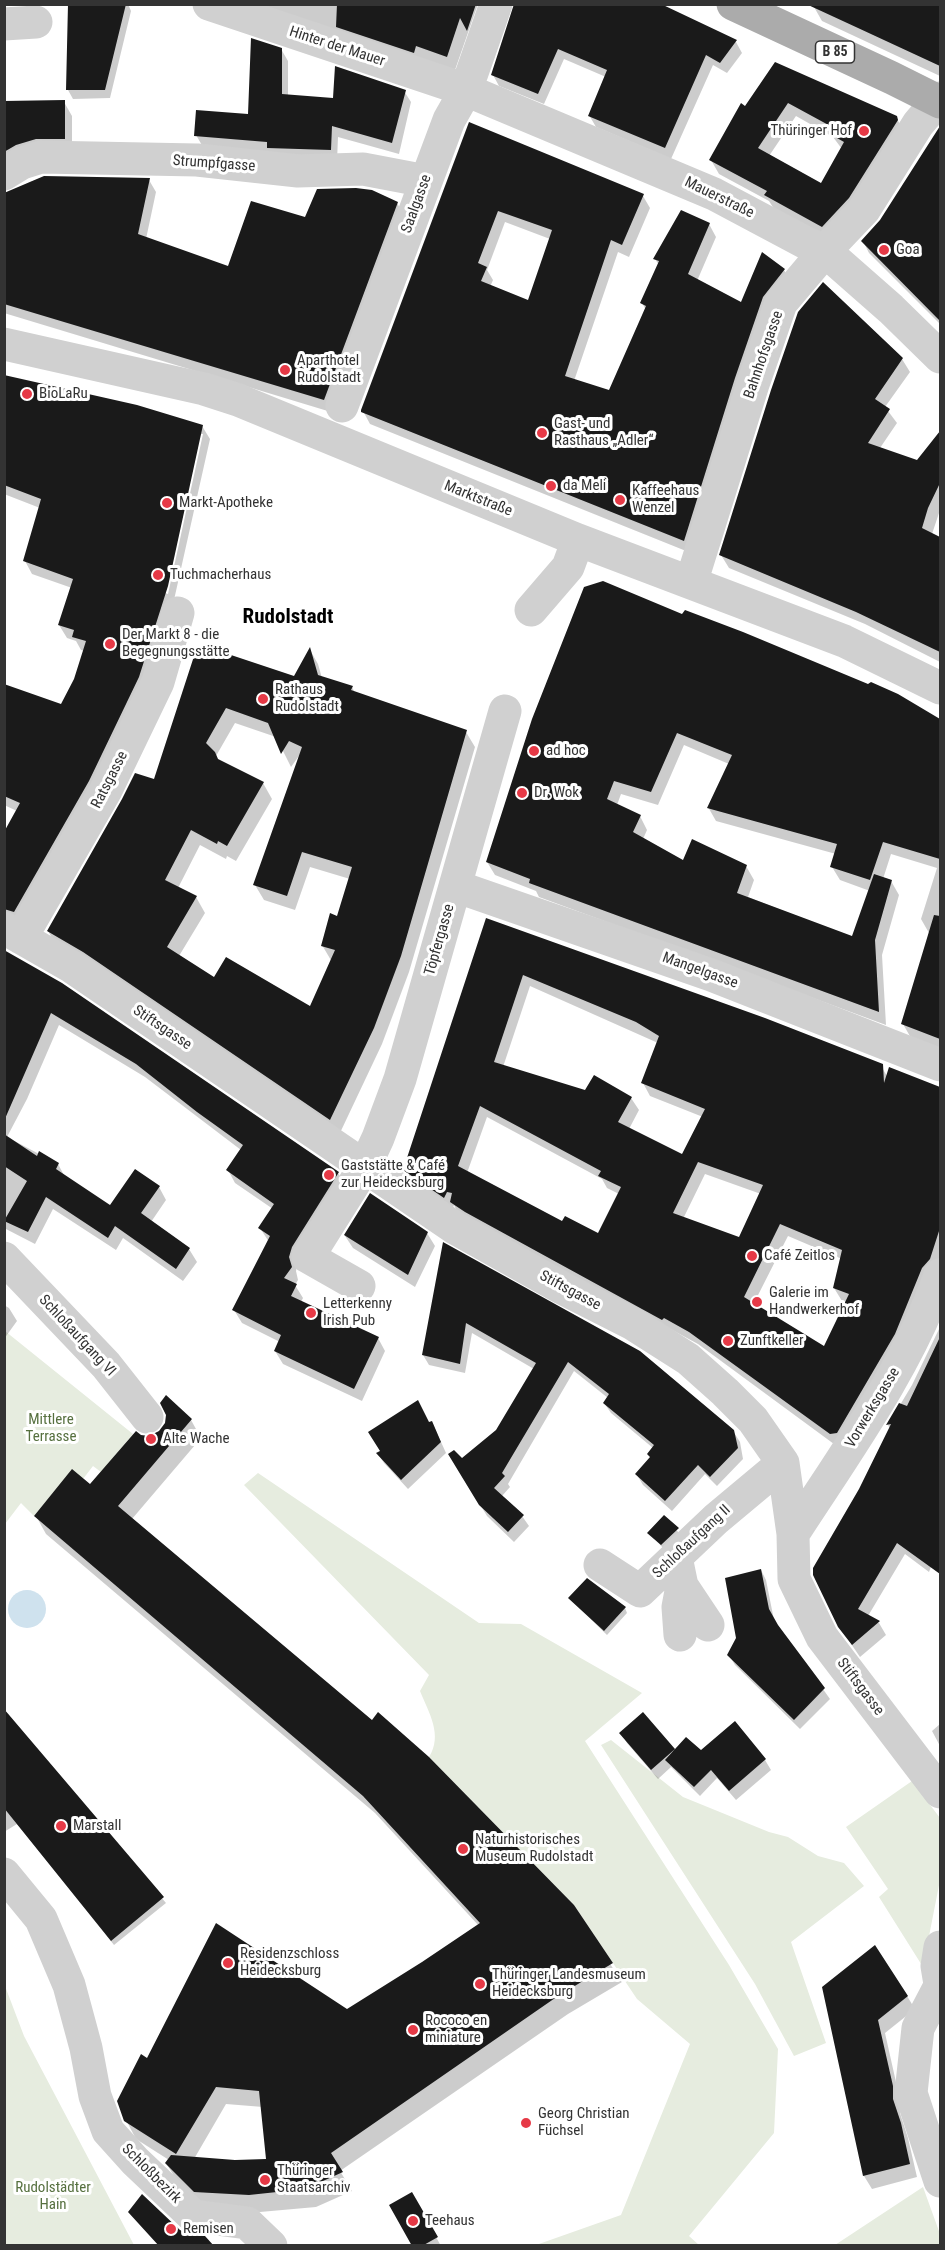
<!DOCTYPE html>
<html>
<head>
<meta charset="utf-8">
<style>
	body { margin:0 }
	#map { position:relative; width:945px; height:2250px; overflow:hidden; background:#fff; font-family:"Roboto Condensed",sans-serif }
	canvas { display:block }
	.frame { position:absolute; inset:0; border:6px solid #333; pointer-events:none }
</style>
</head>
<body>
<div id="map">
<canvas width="945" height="2250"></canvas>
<div class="frame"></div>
</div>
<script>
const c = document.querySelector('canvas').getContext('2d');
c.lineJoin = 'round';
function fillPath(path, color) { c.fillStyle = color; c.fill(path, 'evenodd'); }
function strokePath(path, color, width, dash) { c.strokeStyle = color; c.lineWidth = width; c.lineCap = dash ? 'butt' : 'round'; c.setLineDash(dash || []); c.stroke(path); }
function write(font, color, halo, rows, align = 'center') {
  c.font = font + ' "Roboto Condensed",sans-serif'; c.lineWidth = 6; c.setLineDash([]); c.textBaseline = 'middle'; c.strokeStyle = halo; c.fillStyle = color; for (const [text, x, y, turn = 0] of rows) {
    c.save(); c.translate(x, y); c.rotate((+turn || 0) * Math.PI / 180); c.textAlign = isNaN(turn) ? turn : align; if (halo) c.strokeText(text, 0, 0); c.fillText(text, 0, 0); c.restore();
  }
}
fillPath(new Path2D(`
	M5,1331L133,1434L101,1472L93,1466L83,1479L72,1470L34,1516L21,1503L5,1524Z
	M258,1473L479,1623L521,1624L642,1693L585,1741L729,1965L778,2049L774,2133L689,2236L699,2245H536L621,2215L690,2044L637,1999L574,1905L429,1757C443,1735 429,1713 420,1691L429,1675L244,1485Z
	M611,1740L683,1797L769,1832L788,1837L818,1856L844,1863L864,1886L791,1942L826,2043L794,2056L755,1984L601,1745Z
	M912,1781L940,1818V1880L923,1967L879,1897L888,1889L846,1827Z
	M5,1986L24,2036L134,2245H5Z
	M923,2187L940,2234V2245H835Z`), '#e6ecdf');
fillPath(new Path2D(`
	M8 1609a19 19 0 1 1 38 0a19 19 0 1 1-38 0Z`), '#cfe2ee');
fillPath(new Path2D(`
	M70,4H128L131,11L110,98L73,99L68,90Z
	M250,4H478L455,70Z
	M816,4H940V76L822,21L814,7Z
	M515,10L736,42L742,53L727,73L713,65L671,159L596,127L589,115L606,77L564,59L544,104L499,86L493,75Z
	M281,49L288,61V96L335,99L404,91L411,102L399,154L338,137L337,162L203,147L196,135L249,116Z
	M776,64L896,117L904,132L830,240L774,209L769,201L719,174L711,160ZM796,116L833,137L842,149L822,185L769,156Z
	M64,102L72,116V152L4,170V103Z
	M470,124L643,196L650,208L629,257L618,252L574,381L610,392L646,310L642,303L659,265L655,259L709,224L716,237L697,281L742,304L784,270L791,283L691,553L370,424L363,411ZM505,222L550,239L529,302L490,287L493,280L487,270Z
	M940,129V324L869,253L863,241L881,221Z
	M44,177L149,180L156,192L146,239L229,268L397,203L404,215L331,412L4,313V202L11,192L30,182Z
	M902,359L910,372L885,407L897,423L880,448L918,461L940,433V510L932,534L940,539V662L865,624L729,568L721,555Z
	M4,377L202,426L210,439L174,600L146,691L22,924H4V836L17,811L4,805V763L62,706L75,680L85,651L81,650L76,641L67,638L59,625L72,588L32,574L25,561L40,508L4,494ZM200,434H203L168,594L165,593Z
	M683,616L897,695L940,721V1048L911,1038L903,1024L929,933L921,919L937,868L891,854L883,879L891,881L899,895L882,955L886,1025L539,897L536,891L495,875L487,862ZM684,745L729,764L708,807L716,821L836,854L832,867L840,880L870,891L853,938L748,897L754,880L746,866L683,862L643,839L647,830L640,816L617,805L621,794L658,805Z
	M198,649L294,678L310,650L318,664L322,678L352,687L355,693L466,732L475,747L409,972L382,1044L339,1135L57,947L48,931L155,781ZM235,723L276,737L291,767L301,753L255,885L264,900L295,910L310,867L350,879L338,917L322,945L332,962L311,1008L215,979L179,956L205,913L196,897L178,888L200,845L226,859L227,856L236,861L272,799L263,783L219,761L216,756Z
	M487,920L881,1066L887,1076L890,1069L940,1090V1271L838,1447L698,1344L459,1215L454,1205L452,1210L412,1182L404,1169ZM530,986L658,1043L643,1083L650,1096L703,1117L683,1156L629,1129L639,1110L631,1098L586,1091L503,1067ZM487,1117L602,1179L607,1188L619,1194L599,1235L563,1223L467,1173ZM705,1174L761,1194L740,1239L683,1219ZM788,1236L842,1259L834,1288L842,1301L846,1302L825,1348L753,1305Z
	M4,952L338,1173L346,1186L299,1260L296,1271L298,1280L295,1285L303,1298L301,1302L378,1338L385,1351L362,1401L283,1364L275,1351L280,1342L242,1323L234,1310L269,1242L260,1228L273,1209L235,1183L228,1170L241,1150L145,1077L59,1025L27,1099L7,1137L58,1164L65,1177L110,1207L159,1187L166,1200L151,1222L189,1249L197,1262L183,1281L123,1238L116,1250L53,1209L35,1244L4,1228Z
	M427,1233L435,1246L415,1287L353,1248L345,1236Z
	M444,1244L733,1431L740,1442L743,1459L717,1486L705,1474L672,1511L643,1485L637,1475L651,1458L653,1448L611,1413L604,1403L608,1398L574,1371L508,1484L510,1487L502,1496L522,1516L529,1526L514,1542L487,1516L450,1455L462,1460L497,1431L534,1369L472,1333L465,1373L429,1365L423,1355Z
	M4,1305L9,1308L17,1321L4,1339Z
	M940,1327V1543L929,1572L905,1554L868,1616L879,1623L886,1635L860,1657L839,1626L860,1490L890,1429L888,1425L912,1385Z
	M191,1420L201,1438L132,1519L572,1906L622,1982L568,2014L340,2171L352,2191L316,2207L260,2212L206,2209L177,2181L166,2163L169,2160L136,2139L126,2120L148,2060L347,2011L479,1926L375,1813L46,1534L36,1516L90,1486L140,1436L149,1437ZM226,2104L263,2107L268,2160L235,2162L194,2159Z
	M432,1422L446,1453L408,1489L384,1463L378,1454Z
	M664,1517L680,1534L664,1549L649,1533Z
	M761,1570L766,1580L774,1620L830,1699L800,1729L735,1665L729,1655L737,1638Z
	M570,1599L625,1608L627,1613L607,1635Z
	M4,1712L166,1903L114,1945L17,1824L4,1832Z
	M643,1714L675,1751L700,1752L734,1724L765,1760L771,1770L736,1800L717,1778L700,1796L671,1767L658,1779L627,1743L621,1733Z
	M940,1724V1746L932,1731Z
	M824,1988L907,1996L915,2009L885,2033L900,2100V2113L908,2138L917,2177L872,2189L864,2176Z
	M412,2194L441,2246H414Z`), '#0003');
fillPath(new Path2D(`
	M68,4H126L105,90H66Z
	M337,4H476L467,31L460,18L447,57L416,46L414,53L336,27Z
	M514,4H661L737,40L720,63L706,55L665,148L588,116L607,70L558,49L538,94L491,75Z
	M806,4H940V66L858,28Z
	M251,38L282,48V94L333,98L335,66L406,90L392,143L332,126L331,150L267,148V142L194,136L196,110L248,114Z
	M775,62L897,116L898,120L849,198L822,227L764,195L767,191L709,160L741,103L745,106ZM788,103L834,128L830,134L844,142L821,183L758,148Z
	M65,100V139H36L16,145L4,152V101Z
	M469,122L644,194L622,245L611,240L565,376L609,390L646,306L640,303L659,261L653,259L681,210L710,223L688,274L741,302L762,252L785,269L763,297L735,378L684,541L361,412V410ZM498,211L552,230L528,300L481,281L487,267L478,263Z
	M940,126V321L861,241L880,220Z
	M44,176L150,178L138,234L228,266L251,201L305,217L317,189L356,188L372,190L398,202L324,400L4,304V193Z
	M823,282L903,358L875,399L890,409L868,443L917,460L940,431V483L928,508L922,528L940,537V652L856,612L719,555L771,390L798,312Z
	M4,375L137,405L203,425L168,586L139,677L89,781L14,912L4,909V832L20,803L4,796V684L61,704L74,679L86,641L72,637L74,630L58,625L73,579L23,561L41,499L4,485Z
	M603,581L682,614L685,610L743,632L868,684L871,682L898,694L940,719V859L883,842L870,880L830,867L837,844L707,808L732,755L677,733L651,792L614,781L607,799L641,815L633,832L683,860L692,839L747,865L737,893L852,936L874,874L892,880L875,940L879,1012L529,883L530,879L486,862L532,719L584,587Z
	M197,647H207L294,676L310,647L318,675L353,686L351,690L467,730L401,956L374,1028L330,1120L83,952L47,931L122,799L135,773L154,779ZM226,708L268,723L281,754L289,741L302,747L253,885L287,896L302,852L352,867L337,916L330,913L321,946L335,950L310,1006L226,957L214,977L167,947L197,896L165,880L191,830L217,844L218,841L227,846L264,782L218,759L215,752L206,743Z
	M934,915L940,916V1039L901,1024Z
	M486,918L765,1018L883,1064L884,1083L889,1067L940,1087V1228L930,1259L922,1268L895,1334L837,1433L830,1434L689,1332L664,1318L662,1320L465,1212L450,1202L452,1193L447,1192L444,1198L403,1170ZM523,975L636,1022L659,1036L641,1083L705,1109L682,1154L618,1122L632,1097L594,1075L585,1090L494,1062ZM480,1106L601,1171L598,1176L621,1187L598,1233L565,1216L562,1221L458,1166ZM698,1162L763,1185L739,1237L673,1213ZM780,1224L842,1250L833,1288L849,1294L824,1346L744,1297Z
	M4,950L62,983L339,1172L292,1247L289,1257L292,1267L284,1278L297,1284L291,1296L379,1337L354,1389L274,1351L281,1335L232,1310L270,1236L258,1228L274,1204L226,1170L243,1145L197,1112L136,1064L51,1013L4,1121Z
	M4,1134L37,1156L39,1151L59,1163L56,1169L110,1205L135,1169L160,1186L141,1213L190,1248L176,1269L115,1226L108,1238L46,1197L28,1232L4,1221L27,1181L4,1166Z
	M370,1193L428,1232L408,1275L344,1235Z
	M443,1242L640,1351L734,1430L738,1448L710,1477L698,1465L665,1501L635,1474L650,1457L647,1454L654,1445L603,1403L609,1394L568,1362L502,1473L505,1476L494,1488L524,1515L508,1532L479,1505L448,1454L454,1450L462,1458L496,1430L536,1363L466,1323L460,1364L422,1355Z
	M940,1337V1574L897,1543L858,1609L880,1621L852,1645L838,1627L813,1575V1568L859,1489L891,1424L886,1425L899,1403L907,1406Z
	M166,1395L192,1419L118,1506L372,1720L378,1712L429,1757L574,1905L613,1963L558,1996L331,2153L343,2172L305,2189L249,2195L194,2192L165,2163L171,2155L235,2160L266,2159L259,2091L216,2087L176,2154L124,2121L117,2101L141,2054L147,2058L216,1923L347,2009L422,1962L480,1923L363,1796L34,1516L72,1469L90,1484L136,1431L141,1435L149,1436L159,1431L165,1423L166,1415L160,1403Z
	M418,1400L429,1422L432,1421L441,1442L401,1480L376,1453L380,1451L368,1432Z
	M664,1515L679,1528L661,1545L647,1533Z
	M761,1569L769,1609L778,1625L825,1688L794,1720L727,1655L736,1638L725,1578Z
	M587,1578L626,1607L604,1631L568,1598Z
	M4,1709L164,1897L111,1941L4,1808Z
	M643,1712L675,1749L651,1770L619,1733Z
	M735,1721L766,1759L729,1791L711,1770L694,1787L665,1760L686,1737L701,1750Z
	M875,1945L908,1996L878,2020L893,2086V2099L901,2123L910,2164L863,2176L822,1987Z
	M412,2192L438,2237L422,2246H412L389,2205Z
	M142,2194L180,2230L191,2235L205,2236L214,2246H159L128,2212Z`), '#1a1a1a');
strokePath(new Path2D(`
	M209,4L466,90L714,194L806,243L825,251L891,309L940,357
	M4,24L36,22
	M4,174L22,163L41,157L197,160L298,171L363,169L426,181
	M4,344L204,389L238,400L578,540L844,641L940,688
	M342,406L449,120L466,90L496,4
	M691,583L753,384L781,303L825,251L864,210L918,124L940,98
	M531,610L568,567L578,540
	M455,886L711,975L940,1065
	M4,928L72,967L455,1228L562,1288L633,1324L688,1359L725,1392L753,1420L783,1463L793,1534L794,1579L822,1637L940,1792
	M21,938L106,790L158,682L178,613
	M4,1258L106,1365L147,1417
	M359,1286L308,1257L365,1166L378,1138L400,1079L505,711
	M793,1534C844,1455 910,1364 940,1275
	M676,1557L682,1586L708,1625
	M600,1565L640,1591L716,1519L783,1463
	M680,1635L678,1607L682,1586
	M4,1874L41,1919L69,1985L86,2048L95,2096L108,2131L135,2161L193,2216L247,2223L271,2246
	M940,1947L937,1966L940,1984
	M940,1986L918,2028L911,2093L940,2181`), '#d0d0d0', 33);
strokePath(new Path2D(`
	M733,4L892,78L940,102`), '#ababab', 33);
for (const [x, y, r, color] of [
	[864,131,6,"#e63946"],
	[884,250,6,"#e63946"],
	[285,370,6,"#e63946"],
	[27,394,6,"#e63946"],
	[542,433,6,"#e63946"],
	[551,486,6,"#e63946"],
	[620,500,6,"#e63946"],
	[167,503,6,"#e63946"],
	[158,575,6,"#e63946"],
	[110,644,6,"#e63946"],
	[263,699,6,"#e63946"],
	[534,751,6,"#e63946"],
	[522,793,6,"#e63946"],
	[329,1175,6,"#e63946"],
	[752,1256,6,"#e63946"],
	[757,1302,6,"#e63946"],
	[311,1313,6,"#e63946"],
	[728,1341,6,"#e63946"],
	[151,1439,6,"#e63946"],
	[61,1826,6,"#e63946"],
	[463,1849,6,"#e63946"],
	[228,1963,6,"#e63946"],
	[480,1984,6,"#e63946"],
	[413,2030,6,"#e63946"],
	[526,2123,6,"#e63946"],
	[265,2180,6,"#e63946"],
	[413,2221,6,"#e63946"],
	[171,2229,6,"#e63946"]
]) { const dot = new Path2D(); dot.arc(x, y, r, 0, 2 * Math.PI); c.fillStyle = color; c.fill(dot); strokePath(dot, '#fff', 2); }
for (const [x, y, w] of [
	[835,52,39]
]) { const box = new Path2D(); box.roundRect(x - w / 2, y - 11, w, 22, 4.5); c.fillStyle = '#fff'; c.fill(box); strokePath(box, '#333', 1.5); }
write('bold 14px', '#333', null, [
	["B 85",835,52]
]);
write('15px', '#333', '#fff', [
	["Hinter der Mauer",337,47,18],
	["Strumpfgasse",214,164,4],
	["Mauerstraße",719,198,26],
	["Saalgasse",417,204,-70],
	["Bahnhofsgasse",764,355,-71],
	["Marktstraße",478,499,22],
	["Ratsgasse",110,780,-63],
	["Töpfergasse",440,940,-74],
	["Mangelgasse",700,971,20],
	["Stiftsgasse",162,1028,34],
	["Stiftsgasse",570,1291,28],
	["Schloßaufgang VI",77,1336,47],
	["Vorwerksgasse",873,1408,-59],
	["Schloßaufgang II",692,1542,-43],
	["Stiftsgasse",860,1687,53],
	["Schloßbezirk",151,2174,45]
]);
write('15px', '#333', '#fff', [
	["Thüringer Hof",852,131,"right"],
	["Goa",896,250],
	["Aparthotel",297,361],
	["Rudolstadt",297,378],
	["BioLaRu",39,394],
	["Gast- und",554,424],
	["Rasthaus „Adler“",554,441],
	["da Meli",563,486],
	["Kaffeehaus",632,491],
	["Wenzel",632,508],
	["Markt-Apotheke",179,503],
	["Tuchmacherhaus",170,575],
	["Der Markt 8 - die",122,635],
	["Begegnungsstätte",122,652],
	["Rathaus",275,690],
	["Rudolstadt",275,707],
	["ad hoc",546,751],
	["Dr. Wok",534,793],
	["Gaststätte & Café",341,1166],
	["zur Heidecksburg",341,1183],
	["Café Zeitlos",764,1256],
	["Galerie im",769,1293],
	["Handwerkerhof",769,1310],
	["Letterkenny",323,1304],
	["Irish Pub",323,1321],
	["Zunftkeller",740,1341],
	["Alte Wache",163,1439],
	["Marstall",73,1826],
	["Naturhistorisches",475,1840],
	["Museum Rudolstadt",475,1857],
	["Residenzschloss",240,1954],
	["Heidecksburg",240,1971],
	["Thüringer Landesmuseum",492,1975],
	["Heidecksburg",492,1992],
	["Rococo en",425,2021],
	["miniature",425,2038],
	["Georg Christian",538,2114],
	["Füchsel",538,2131],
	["Thüringer",277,2171],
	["Staatsarchiv",277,2188],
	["Teehaus",425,2221],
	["Remisen",183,2229]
], 'left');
write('15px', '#56703f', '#fff', [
	["Mittlere",51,1420],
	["Terrasse",51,1437],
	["Rudolstädter",53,2188],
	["Hain",53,2205]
]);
write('bold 21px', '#000', '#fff', [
	["Rudolstadt",288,618]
]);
</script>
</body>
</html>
